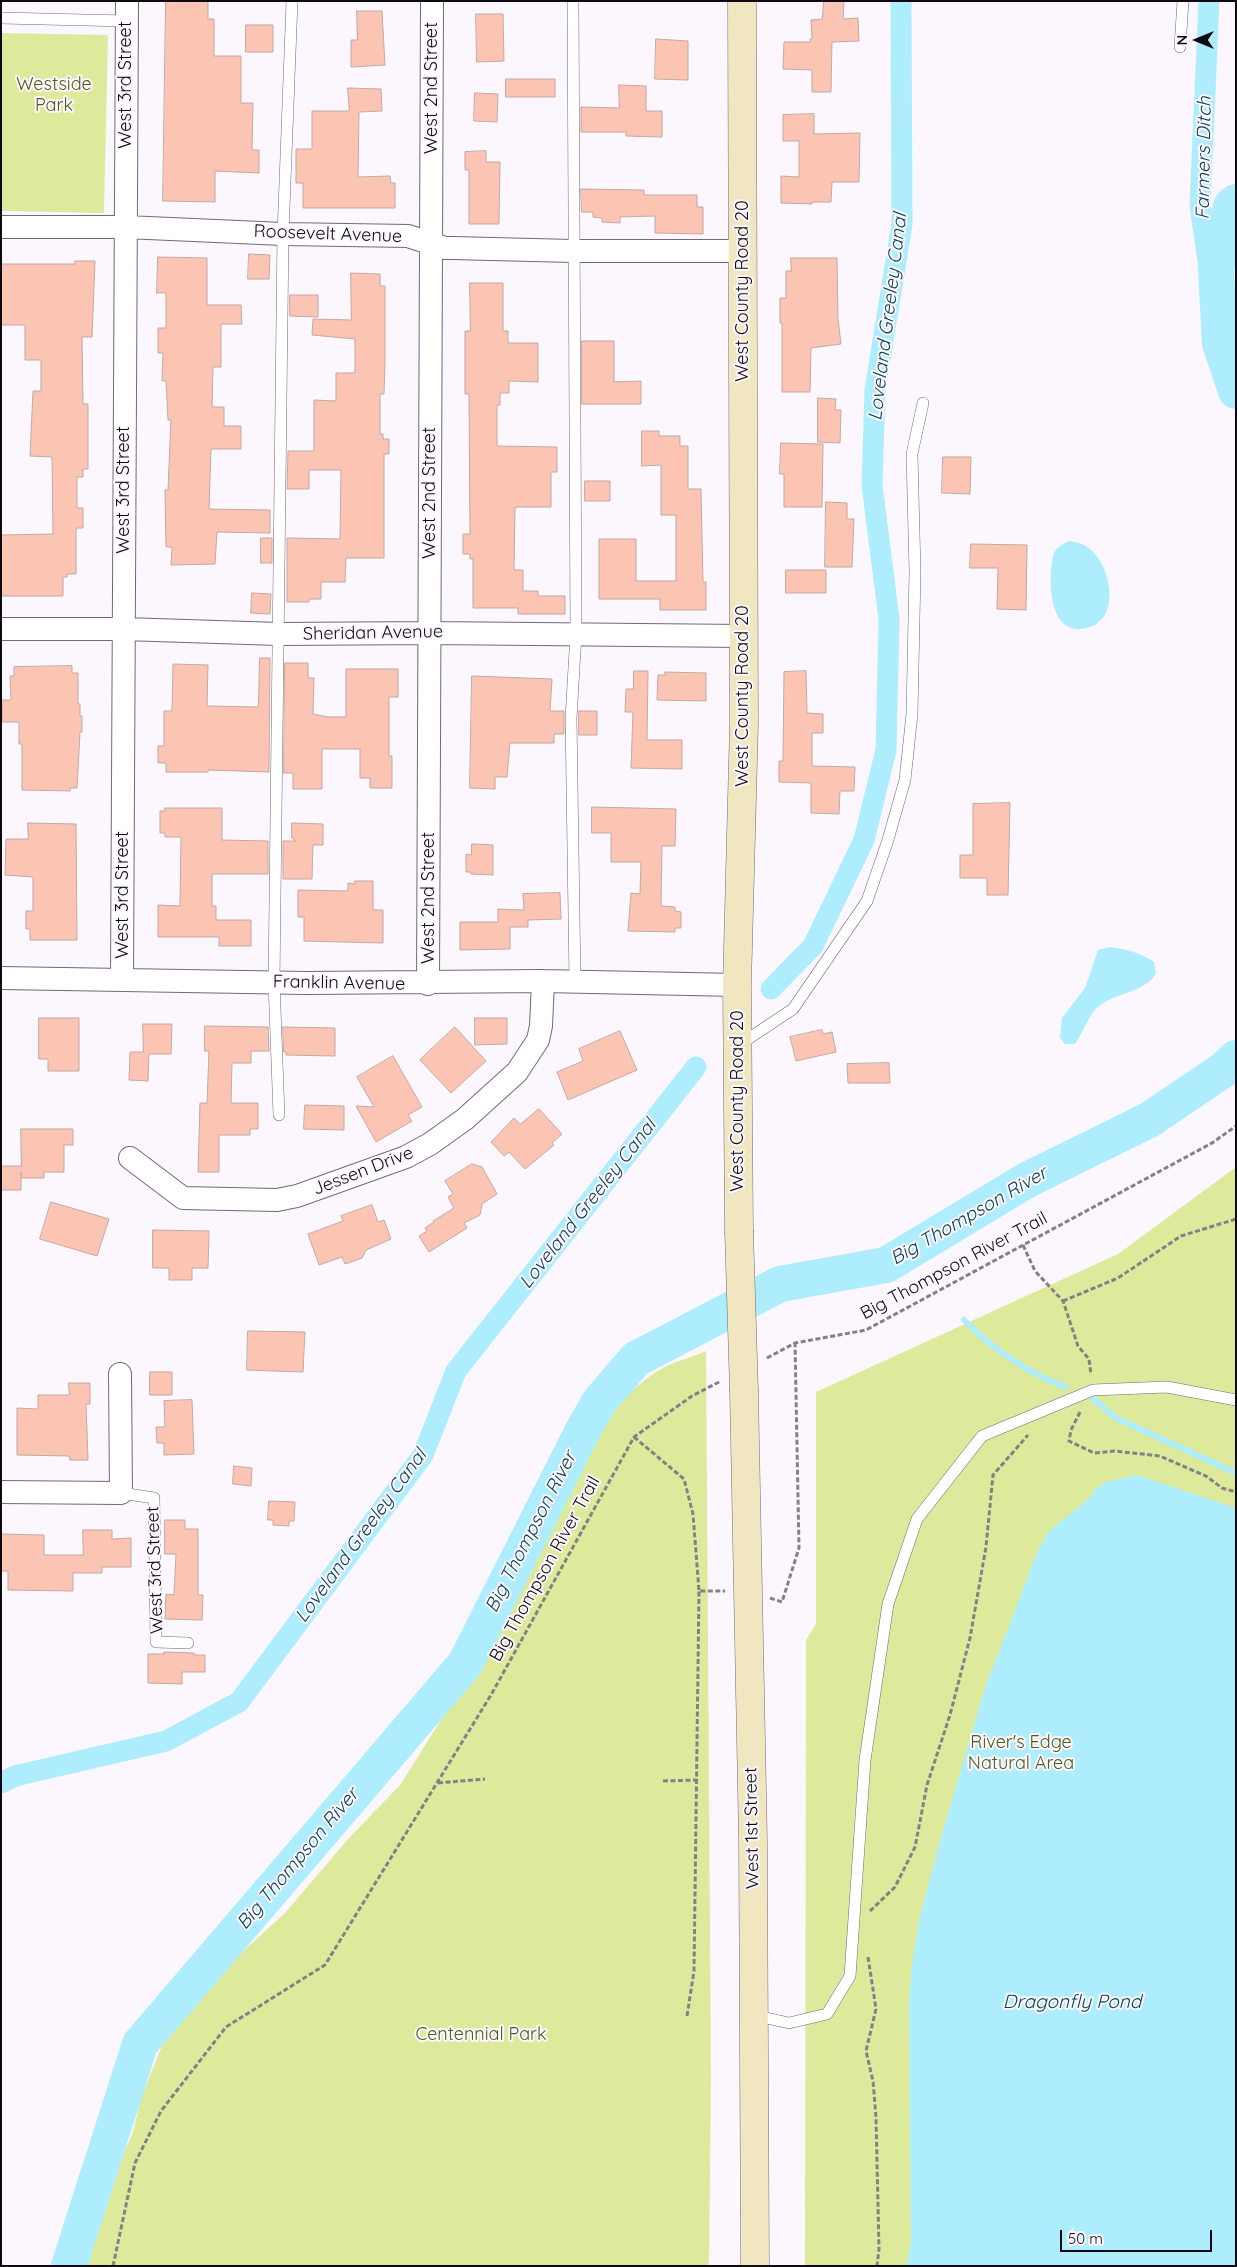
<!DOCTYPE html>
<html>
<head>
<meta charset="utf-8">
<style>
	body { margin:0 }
	#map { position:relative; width:1237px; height:2267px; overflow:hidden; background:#fcf7ff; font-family:Quicksand,sans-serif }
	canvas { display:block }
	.frame { position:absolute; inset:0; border:2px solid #0f0a11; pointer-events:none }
	.north { position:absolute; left:1172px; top:15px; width:50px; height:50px; -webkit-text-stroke:4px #fcf7ff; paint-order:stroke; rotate:270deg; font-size:14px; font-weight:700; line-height:20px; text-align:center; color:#0f0a11 }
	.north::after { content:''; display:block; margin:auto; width:18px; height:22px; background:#0f0a11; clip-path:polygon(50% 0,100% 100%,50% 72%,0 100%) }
	.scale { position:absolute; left:1060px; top:2230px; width:152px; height:22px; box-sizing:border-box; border:2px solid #0f0a11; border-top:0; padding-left:6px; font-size:15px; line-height:18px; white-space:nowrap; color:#0f0a11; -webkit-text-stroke:4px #fcf7ff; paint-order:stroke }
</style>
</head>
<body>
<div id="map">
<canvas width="1237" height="2267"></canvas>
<div class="frame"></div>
<div class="north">N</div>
<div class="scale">50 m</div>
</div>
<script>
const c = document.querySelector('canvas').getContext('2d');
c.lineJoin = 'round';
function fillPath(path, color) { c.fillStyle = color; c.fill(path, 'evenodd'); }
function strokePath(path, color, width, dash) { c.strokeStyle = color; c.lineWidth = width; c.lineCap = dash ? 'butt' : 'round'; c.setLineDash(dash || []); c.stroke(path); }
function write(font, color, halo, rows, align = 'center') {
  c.font = font + ' Quicksand,sans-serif'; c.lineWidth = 4; c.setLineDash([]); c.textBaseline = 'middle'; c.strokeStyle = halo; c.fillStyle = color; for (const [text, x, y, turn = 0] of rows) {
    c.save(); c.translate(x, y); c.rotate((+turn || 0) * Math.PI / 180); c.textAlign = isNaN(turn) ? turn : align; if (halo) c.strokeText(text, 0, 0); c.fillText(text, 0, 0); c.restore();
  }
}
fillPath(new Path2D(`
	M1,33L108,35L104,213L1,211Z
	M1236,1167V2266H805L806,1640L816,1624V1392L1118,1254Z
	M706,1351L711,2077L709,2266H84L119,2164L133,2132L141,2098L165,2038L216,1976L285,1913L349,1838L400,1785L448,1709L454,1680L474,1656L567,1471C590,1436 626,1388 663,1368C676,1361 692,1357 706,1351Z`), '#deea9b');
fillPath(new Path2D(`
	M1069,541C1077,542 1084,544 1090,549C1112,567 1121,620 1087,628C1048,638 1048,579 1053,556C1055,548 1062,544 1069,541Z
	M1110,947C1126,949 1141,953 1154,962L1156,974C1142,994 1115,992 1098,1007C1090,1013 1082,1034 1075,1044H1065L1060,1038L1062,1018L1085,988L1098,950Z
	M1137,1475L1236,1508V2266H907L911,2241L909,2002L912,1963L920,1916L940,1841L985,1688L1036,1555L1048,1532L1091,1497L1096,1488L1106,1482Z`), '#adedfe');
strokePath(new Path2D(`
	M964,1320C993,1349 1027,1373 1066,1387
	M1089,1395L1116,1418L1236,1473`), '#adedfe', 6);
strokePath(new Path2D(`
	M1209,1L1200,205L1220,344
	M771,989L813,946L864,840L886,750L889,619L872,485L875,390L902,224L901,1
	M1,1783L15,1776L166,1741L239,1702L423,1455L456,1371L696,1067`), '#adedfe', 21);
strokePath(new Path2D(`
	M1236,202L1231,206L1216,270L1220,344L1236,391
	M69,2266L140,2044L465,1664L582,1432L599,1402L636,1359L780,1284L886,1265L1027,1180L1149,1120L1223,1070L1236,1058`), '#adedfe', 36);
const building = new Path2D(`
	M166,1H208V19H214V56H241V103H253L252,150H259V173L215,171V202L163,201Z
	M824,1H844L843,19L858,18L859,41L832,42L831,92H812V70L783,69L784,42H810V39H812L811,20L822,19Z
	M357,11H382L385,65L351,67V40H357Z
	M476,14H503L504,61L477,62Z
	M246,25H273V52H246Z
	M656,39L688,41V80L655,79Z
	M506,79H555V97H506Z
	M619,85L646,86V111H662V137L626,136V132H581V107L619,108Z
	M348,88L381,89L382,111L359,112L358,177L390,176L391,183H395V208H303V183H296V149H312V111H349Z
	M475,93L498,94L497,122L474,121Z
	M814,114V134L860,133L859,182H832L831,202H812V204L781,203V176L799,177V141H783V115Z
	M486,151V162H500L499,224H469V170H465V152Z
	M581,189L644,190V195H697V207H703V234L655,233V216L620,217V223L602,222V218L593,217V212H582Z
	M249,254L270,255L269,279H248Z
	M158,257L207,258V305H241L242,324H221V367H213L212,407H224V426H241V449H211L209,509L270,510V533L217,532L215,564L171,565L172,547H166L165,490H168L171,420H168L166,381H162L163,353H158V328H166V293H157Z
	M791,258H837L838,319L841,344L811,348L810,392H782V323H780V298H786V271H791Z
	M75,261H95L92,337H82L83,404H88V469H83V477H77V508H83V528H77L76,530V574H67V577H63V596H1V535L53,534L52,457L30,456L33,391H41V360H25V325H1V264H75Z
	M351,273L380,274V286H385V361L384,394H380V434H383V439H389V454H384V558H346L345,582H321V599H309V602H287V538L340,539L341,470H309V489H287L288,451H314V400L336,401V373H355V339L312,335L313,319L351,320Z
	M470,283H503V331H508V343H538V382L509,381V393H500V405H497V446L557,447V472H551V507H515L514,570H523V591H538V596H565V614H518V608H473V559H470V554H463V534H470L469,394H465V331H470Z
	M290,295H318V317L290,316Z
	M582,341H614V382L641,381V404H582Z
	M818,398L836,399L835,410H841L840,443L818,442Z
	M642,431H659V436H680V446H688V489H701L703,582H706V610H660V599H599V539H636V581H676V515H661V465L642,466Z
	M781,443L823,444L822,507H784V474H780Z
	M943,457H971L970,494L942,493Z
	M585,481H610V501H585Z
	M826,502L847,503V519H854L852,567H825Z
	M261,538H272V563H261Z
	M971,544L1027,545L1026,610L997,609L998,568H970Z
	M786,570H826V593H786Z
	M252,593L271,594L270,614L251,613Z
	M260,658H270L269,772L208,770V772H166V763H158V746H164V711H172L173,664L208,665L207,706L258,707Z
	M285,663H308V678H314L313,714L328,717H346V669H398V697H389V756H392V788H370V778H360V749H322V789H293V773H284Z
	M72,666V673H78V704H80V716H82V732H80L77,788H70V791L22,790V744H19V722H2V700H11L10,676H14V667Z
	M634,671H648L647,740H682V769L631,768L633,712H625L626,689H633Z
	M806,671L807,713L823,714V733H812V766L855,767L854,791H840L839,814L811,813V783L779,782V761H783L784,672Z
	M665,672L706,673V701L657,700L658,675H665Z
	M472,676L552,679L550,711H564V734H554V743H510L507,777H495V789L470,788Z
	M579,711H597V735H579Z
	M1010,803L1008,895H987V878H960V855H973V804Z
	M592,807L676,809L675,846H662L661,906L675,907V911L681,912V928H675V932L628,931L631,893L640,894L641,862H611V833H592Z
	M165,808H222V840L268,841V874H212V906H216V920H251V946H219V937H158V905L180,906L181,837H165V833H160V811H165Z
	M28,823L76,824L77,940H30V929H26V911H33V877L5,875L6,839H28Z
	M292,823L323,824V845H313L312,879H283V841H296L292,838Z
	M472,844L493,845V875L471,874V872H466V854L471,855Z
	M355,881H373V910H383V943L304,941V917H298V890L345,891L348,890V883L355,884Z
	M560,893L561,919L528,920V927H510V949L460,950V922H498V909L524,910L523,894Z
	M39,1018H79V1071H48V1059H39Z
	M475,1018H507V1044L475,1045Z
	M143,1024H172L171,1054H149L148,1081L129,1080L130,1052H143Z
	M205,1026L268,1027L269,1051H251V1063H232L231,1103H258V1129H250V1135H219V1172H198L200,1103H207L209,1051H205Z
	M283,1027L335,1028V1056L286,1055V1052H284Z
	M455,1027L486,1061L451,1093L420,1060Z
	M822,1030L823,1034L832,1032L836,1052L796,1061L790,1037Z
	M620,1031L637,1070L568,1100L557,1072L583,1061L579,1049Z
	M393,1056L422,1107L408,1115L412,1121L376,1142L356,1106L374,1107L357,1077Z
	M889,1063L890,1083H848L847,1064Z
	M305,1105L344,1106V1130L304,1129Z
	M539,1109L562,1134L552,1143L554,1145L525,1169L509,1152L504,1156L491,1142L514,1118L520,1124Z
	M21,1129H73V1145H64V1172H44V1178H21V1172V1190H1V1166H21Z
	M472,1164L482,1167L497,1194L482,1204L480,1215L464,1223L467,1228L429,1252L419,1236L427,1231L425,1228L434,1222L433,1221L454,1208L448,1197L453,1194L445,1181Z
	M51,1202L109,1219L97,1256L40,1239Z
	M372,1205L378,1222L384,1220L391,1239L366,1250L362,1258L345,1264L342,1257L319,1265L308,1234L343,1221L341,1216Z
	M153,1230L209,1231L208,1268H192V1280H169V1268H153Z
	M248,1331L305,1332L303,1372L247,1370Z
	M150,1372H172V1395H150Z
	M69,1383H90V1404H86L88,1460H70L69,1456L17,1455V1408L38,1409V1395H69Z
	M192,1400L194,1454L164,1455V1443H157L156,1427H165L164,1401Z
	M234,1466L252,1468L251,1486L233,1484Z
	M269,1501L295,1502L294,1521H289V1526L273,1525V1520H268Z
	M165,1520H185V1529H198V1595H203L202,1620L165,1619L166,1594L174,1595L176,1554H165Z
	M83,1530H112V1539L131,1538V1567H102V1573H73V1591L8,1590V1571H1V1534L44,1535V1555H83Z
	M164,1652L194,1653V1655H205V1672H182V1684L148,1683V1654H164Z`);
fillPath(building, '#fcc5b3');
strokePath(building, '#c2a9a1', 1);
const lane = new Path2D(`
	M573,1L576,634L571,718L575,981
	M1,18L127,21
	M1180,47L1183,1
	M739,1045L793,1009L867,901L887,843L905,780L912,714L915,572L912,454L923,403
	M279,1115L274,982L283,234L292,1
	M121,1493L154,1498L156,1642L188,1643
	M753,2015L789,2023L827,2014L850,1976L865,1760L888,1604L917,1519L982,1436L1093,1390L1167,1387L1236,1400`);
const street = new Path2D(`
	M1,227H126L283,234L408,236L445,248H452L573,251H743
	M1,629H124L279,634L430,633L744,636
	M1,978L306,983L543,981L737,985
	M122,978L127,1
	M428,984L432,1
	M130,1158L183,1198L277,1200L297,1196L406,1157L430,1144L465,1119L517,1072L538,1040L541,1026L543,981
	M1,1492L121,1493L120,1374`);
const secondary = new Path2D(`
	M739,1231L737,985L744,723L742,1
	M744,1391L753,1840L755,2266`);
strokePath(lane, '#746779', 12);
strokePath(street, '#746779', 24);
strokePath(secondary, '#746779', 29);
strokePath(new Path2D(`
	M1023,1245L1035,1271L1063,1301L1078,1346L1089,1359L1091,1375
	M1063,1301L1118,1278L1181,1236L1236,1219
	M767,1358L795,1343L866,1330L1212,1143L1236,1126
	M1080,1412L1071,1430L1069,1441L1094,1453L1114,1451L1160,1456L1206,1476L1222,1488L1236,1492
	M634,1437L684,1479L693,1514L699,1591H725
	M770,1598L782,1602L799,1548L795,1343
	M663,1781L697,1780
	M438,1783L485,1779
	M870,1911L895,1887L915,1847L927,1785L950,1715L970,1638L986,1547L993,1475L1028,1435
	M868,1957L876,2009L866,2051L873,2081L876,2117L879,2249L877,2266
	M687,2016L694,1971L699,1591
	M113,2266L135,2163L161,2111L226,2027L325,1965L491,1695L634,1437L692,1396L721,1381`), '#858087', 3, [5, 2.5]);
strokePath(lane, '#fff', 11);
strokePath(street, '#fff', 22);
strokePath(secondary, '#f0e7c1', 28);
const secondaryBridge = new Path2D(`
	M739,1231L744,1391`);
strokePath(secondaryBridge, '#746779', 29, []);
strokePath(secondaryBridge, '#f0e7c1', 28);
write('18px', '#525a1a', '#fcf7ff', [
	["Westside",54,85],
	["Park",54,106],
	["River's Edge",1021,1743],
	["Natural Area",1021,1764],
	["Centennial Park",481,2035]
]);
write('18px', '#0f0a11', '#fcf7ff', [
	["West 3rd Street",126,85,-90],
	["West 2nd Street",432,88,-90],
	["Roosevelt Avenue",328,234,2],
	["West County Road 20",743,291,-90],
	["West 3rd Street",124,490,-90],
	["West 2nd Street",430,493,-90],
	["Sheridan Avenue",373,633,-1],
	["West County Road 20",743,696,-90],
	["West 3rd Street",123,895,-90],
	["West 2nd Street",429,898,-90],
	["Franklin Avenue",339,983,1],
	["West County Road 20",738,1101,-90],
	["Jessen Drive",363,1171,-21],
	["Big Thompson River Trail",954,1266,-28],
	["Big Thompson River Trail",545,1569,-61],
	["West 3rd Street",155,1570,-92],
	["West 1st Street",752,1828,-91]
]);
write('italic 19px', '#0a424e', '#fcf7ff', [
	["Farmers Ditch",1204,158,-89],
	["Loveland Greeley Canal",888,317,-83],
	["Loveland Greeley Canal",588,1204,-52],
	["Big Thompson River",969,1216,-30],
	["Big Thompson River",531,1532,-63],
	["Loveland Greeley Canal",361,1536,-54],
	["Big Thompson River",298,1859,-50],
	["Dragonfly Pond",1072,2002]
]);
</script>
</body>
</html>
